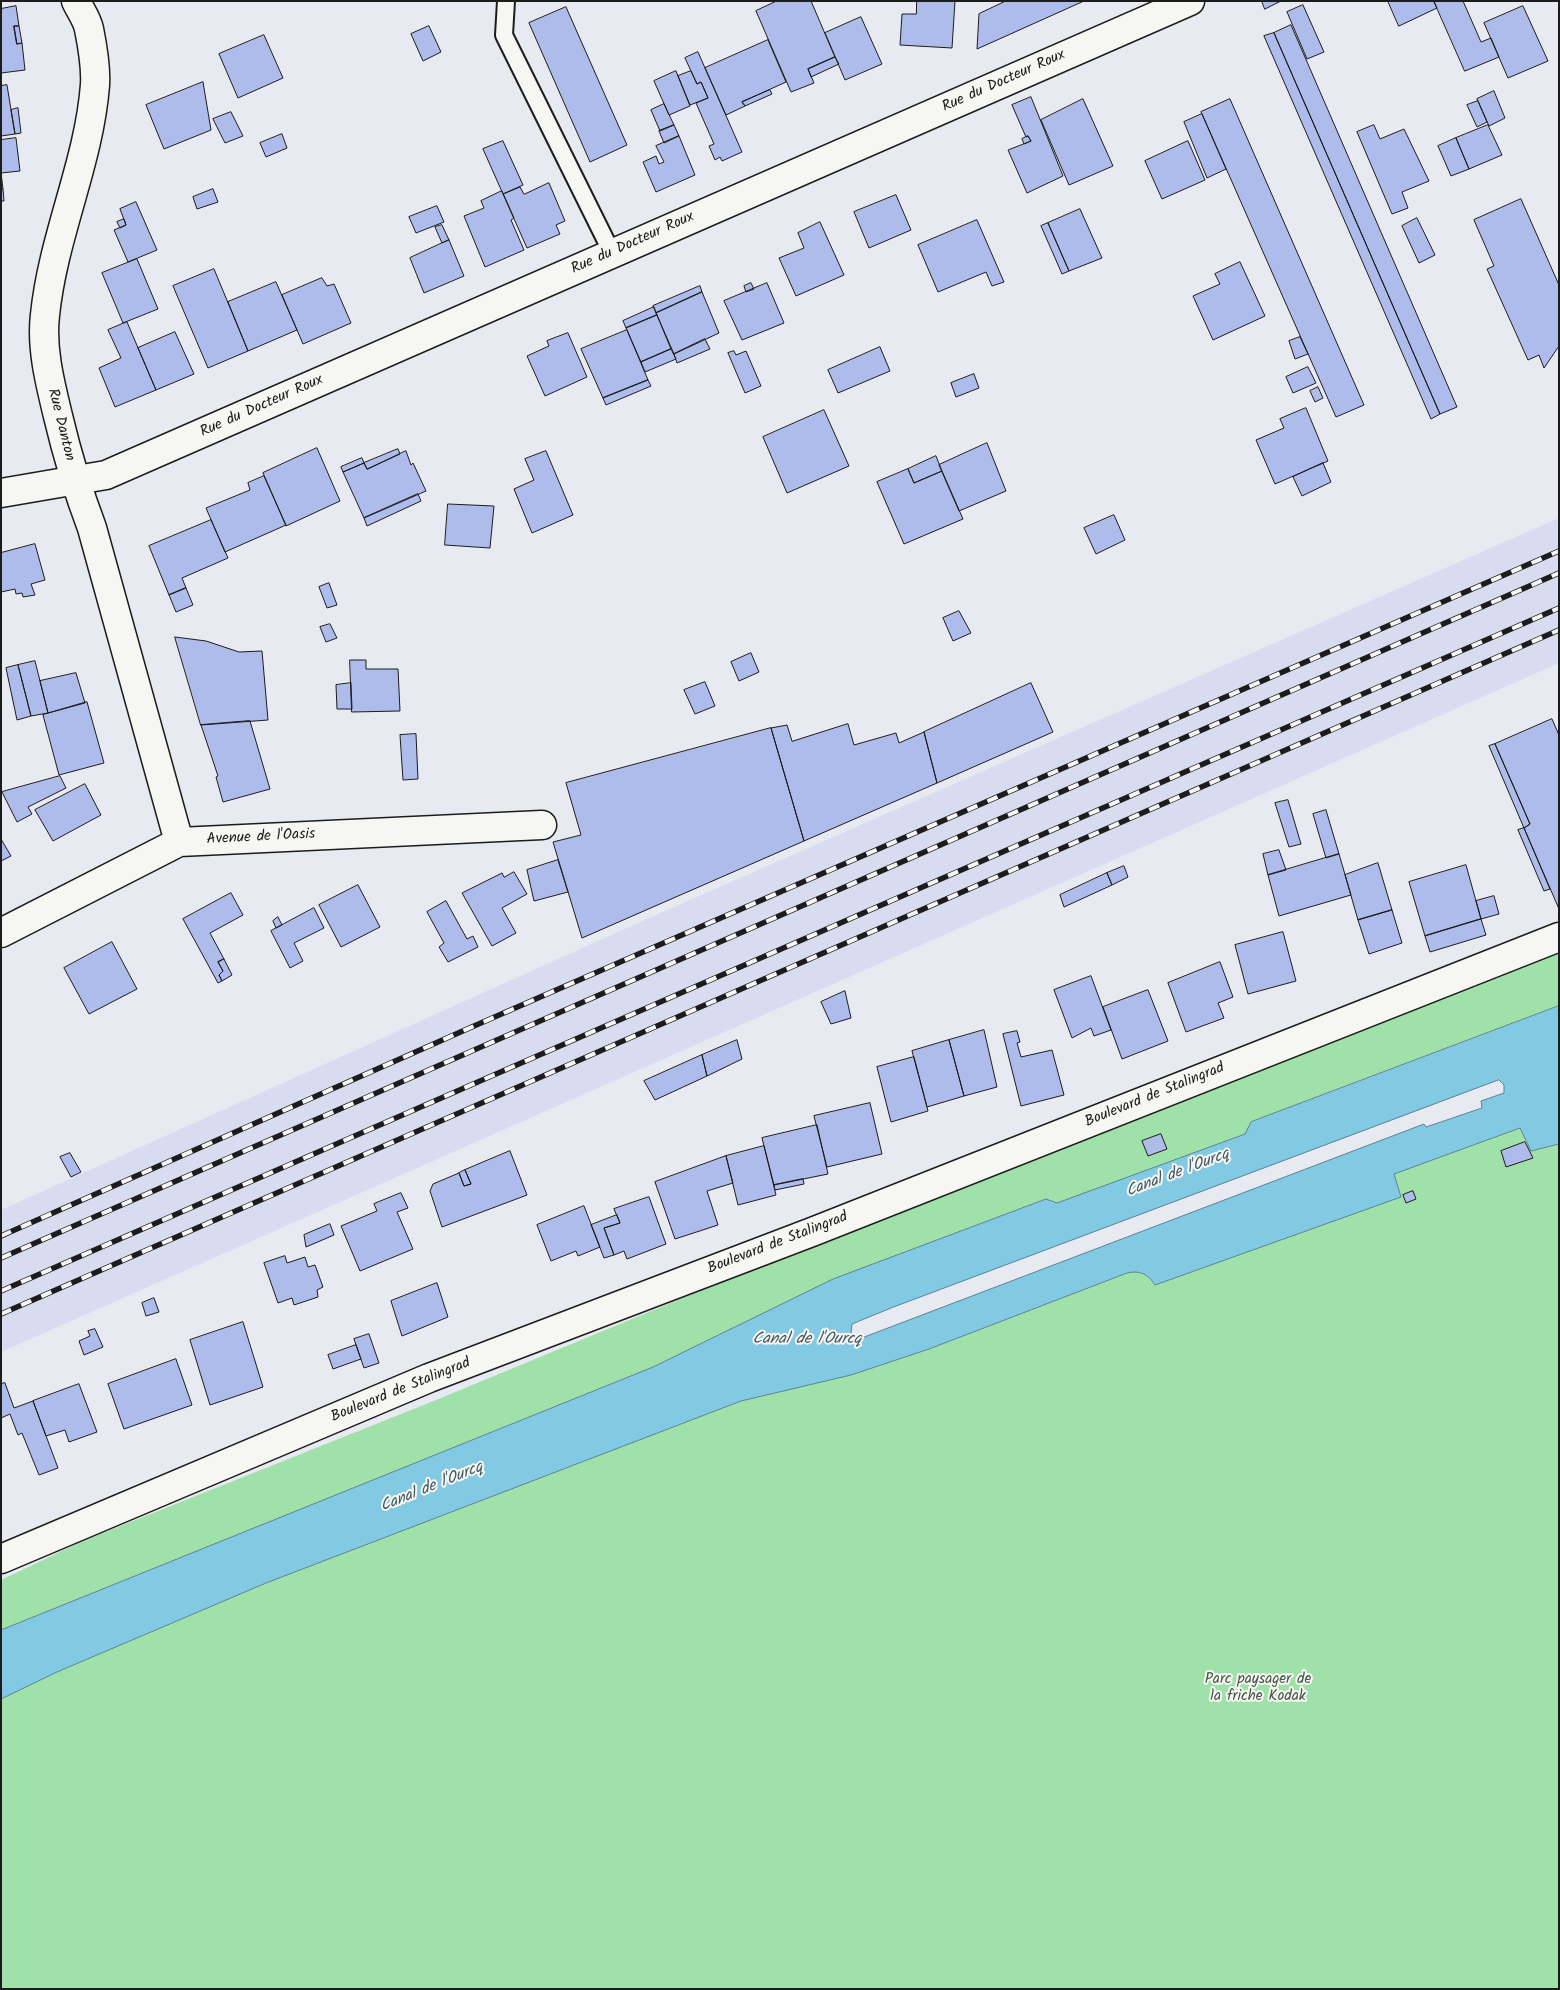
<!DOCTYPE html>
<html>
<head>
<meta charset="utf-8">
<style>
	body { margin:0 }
	#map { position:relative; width:1560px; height:1990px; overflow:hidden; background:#e8eaf1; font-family:Kalam,sans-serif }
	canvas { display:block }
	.frame { position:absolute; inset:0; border:2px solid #1c1c1c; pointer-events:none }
</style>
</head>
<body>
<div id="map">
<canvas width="1560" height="1990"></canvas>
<div class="frame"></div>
</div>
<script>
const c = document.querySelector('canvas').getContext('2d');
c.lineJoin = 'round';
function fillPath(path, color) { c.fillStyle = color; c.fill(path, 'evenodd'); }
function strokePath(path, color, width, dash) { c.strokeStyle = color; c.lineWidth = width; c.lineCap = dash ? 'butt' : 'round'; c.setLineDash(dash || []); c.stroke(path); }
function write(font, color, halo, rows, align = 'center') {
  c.font = font + ' Kalam,sans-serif'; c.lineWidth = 4; c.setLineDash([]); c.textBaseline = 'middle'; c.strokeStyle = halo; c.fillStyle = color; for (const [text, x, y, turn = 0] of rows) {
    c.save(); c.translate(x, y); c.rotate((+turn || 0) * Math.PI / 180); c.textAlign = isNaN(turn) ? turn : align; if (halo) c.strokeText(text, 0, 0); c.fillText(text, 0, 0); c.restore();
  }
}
fillPath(new Path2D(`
	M1559,518V663L1,1352V1210L649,918Z`), '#d7dcf0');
fillPath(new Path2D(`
	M1559,953V1006L1251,1122L1246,1134L1057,1204L1046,1199L833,1279L653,1367L1,1630V1580L83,1541L436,1400L811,1245Z
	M1520,1128L1531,1151L1559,1144V1989H1V1699L57,1672L266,1583L741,1401L851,1375L929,1349L1127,1273C1140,1270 1147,1274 1155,1285L1400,1197L1393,1174Z`), '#a0e1aa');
const water = new Path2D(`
	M1559,1006V1144L1531,1151L1520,1128L1394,1174L1401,1197L1155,1285C1148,1274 1140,1270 1127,1273L929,1349L851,1375L741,1401L266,1583L57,1672L1,1699V1630L653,1367L833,1279L1046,1199L1057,1203L1245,1134L1251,1122ZM1499,1080L1504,1085V1093L1481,1101L1482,1108L1426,1127L1424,1124L859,1339H856L851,1334L852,1324L891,1308Z`);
fillPath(water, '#82c9e3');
strokePath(water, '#598493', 1);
const building = new Path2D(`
	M777,1H811L835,57L808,69L814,83L791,92L756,11Z
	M917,1H955L952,48L900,45L902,14H916Z
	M1006,1H1084L977,49L979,14Z
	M1262,1H1281L1265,9Z
	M1388,1H1434L1437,8L1399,26Z
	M1434,1H1463L1481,42L1491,38L1499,57L1465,71Z
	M1303,5L1324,52L1307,59L1287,12Z
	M16,6L19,26H14L17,44L22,43L25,70L1,73V9Z
	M1523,6L1548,61L1508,78L1484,23Z
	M566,7L627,145L590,162L529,23Z
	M861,17L882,64L845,80L825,33Z
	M1291,25L1457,407L1440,414L1274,33Z
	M14,26H19L22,43L17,44Z
	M429,26L441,52L423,61L411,34Z
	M1274,33L1440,414L1431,419L1264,36Z
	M264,35L283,78L238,98L219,54Z
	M768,40L786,82L742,102L745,106L726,115L705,68Z
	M698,52L742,152L722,161L720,157L715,160L709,146L714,144L696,103L708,98L701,82L697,84L685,58Z
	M835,57L839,64L811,77L808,69Z
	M676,71L690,106L669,115L654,81Z
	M691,71L697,84L701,82L708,98L690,105L678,76Z
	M203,82L211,130L164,149L146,105Z
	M7,85L15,134L1,136V86Z
	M770,90L772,94L745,106L742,102Z
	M1494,91L1505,118L1489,126L1477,99Z
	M1031,97L1063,176L1027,193L1008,150L1031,141L1028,136L1026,137L1012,105Z
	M1083,99L1113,166L1069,185L1041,120Z
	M1230,99L1364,405L1336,417L1202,114L1201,112Z
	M1478,101L1487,122L1477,127L1467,105Z
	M664,104L674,125L660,131L651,110Z
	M18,108L21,133L15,134L11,110Z
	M231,112L243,136L225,143L213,119Z
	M1202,114L1226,169L1207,178L1184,122Z
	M674,125L679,136L664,143L659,131Z
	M1374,125L1380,139L1404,129L1429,181L1402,192L1408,208L1392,214L1357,132Z
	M1488,125L1502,155L1469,169L1456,138Z
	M282,134L287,148L266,157L260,143Z
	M679,136L695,175L656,192L643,162L656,156L659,164L664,162L656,146Z
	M1028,136L1031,141L1024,144L1022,139Z
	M16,138L20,171L1,173L3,189H1V140Z
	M1456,138L1469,169L1451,176L1438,146Z
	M503,141L523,185L503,194L483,149Z
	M1188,141L1205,180L1162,199L1145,161Z
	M549,183L565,221L556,225L560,234L527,248L503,194L520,187L524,194Z
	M1,189H3L4,201H1Z
	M213,189L218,202L197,209L193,197Z
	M502,191L514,218L511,220L524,250L485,267L464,216L484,208L481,201Z
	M896,195L911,230L869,248L854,212Z
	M1521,199L1559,285V346L1544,368L1539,355L1528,360L1487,269L1494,266L1474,220Z
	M136,202L157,250L128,262L114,230L126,225L120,209Z
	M437,206L444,222L416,233L409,217Z
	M1080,209L1102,258L1069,271L1048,223Z
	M1417,218L1435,255L1419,263L1402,226Z
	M124,219L126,225L120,228L117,222Z
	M977,220L1004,282L992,286L986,272L938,292L918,245Z
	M820,222L844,275L796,296L779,258L804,248L798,233Z
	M1048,223L1069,271L1062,274L1041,226Z
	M442,225L449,240L442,243L435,227Z
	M449,240L464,276L424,293L410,258Z
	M137,259L158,309L123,323L102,273Z
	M1240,262L1265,316L1213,340L1193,296L1220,284L1215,274Z
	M214,269L248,351L208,368L173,286Z
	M322,278L327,286L334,284L351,323L303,344L282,295Z
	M276,282L297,330L248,351L228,302Z
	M751,283L754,289L746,292L744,286Z
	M767,283L784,323L742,340L724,301Z
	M700,286L702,292L656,313L653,306Z
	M702,292L719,333L674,354L656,313Z
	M654,307L657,315L626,328L623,321Z
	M657,315L671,349L641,362L626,328Z
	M127,322L156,390L115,407L99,368L121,358L108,330Z
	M627,330L648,380L603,398L581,349Z
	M175,332L194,374L156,390L138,348Z
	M568,333L587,377L545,396L527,356L549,346L547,341Z
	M1300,337L1308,354L1295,359L1289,341Z
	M705,339L710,349L677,363L674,354Z
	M880,347L890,371L838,393L828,370Z
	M671,349L676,359L645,372L641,362Z
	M734,351L736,355L746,351L761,386L745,393L728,353Z
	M1308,367L1316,383L1293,393L1286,377Z
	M974,374L979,388L956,397L951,383Z
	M648,380L651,386L606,405L603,398Z
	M1318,387L1323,398L1315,402L1310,391Z
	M1306,408L1328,461L1275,484L1256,440L1284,428L1280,419Z
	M824,410L849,466L787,493L763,437Z
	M987,443L1006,491L959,511L939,465Z
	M317,448L340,501L286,526L263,473Z
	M398,449L400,454L367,469L364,463Z
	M406,451L411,465L413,463L426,491L364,518L343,472L364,463L367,469Z
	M546,451L573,515L532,533L514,489L534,480L525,459Z
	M936,456L942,471L914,483L908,469Z
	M362,458L364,463L343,472L341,467Z
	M1323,463L1331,482L1302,496L1293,477Z
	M908,469L914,483L942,471L963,519L904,544L877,482Z
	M264,476L286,525L225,552L206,508L250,490L248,483Z
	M418,494L421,501L367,526L364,518Z
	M448,504L494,506L490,548L445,545Z
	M1114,515L1125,540L1096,554L1084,528Z
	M211,520L228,558L182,578L186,588L169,595L149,546Z
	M35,544L45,580L31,584L35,595L23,597L22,593L16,594L15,589L1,592V553Z
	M329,583L337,605L327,608L319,587Z
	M186,588L193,605L176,612L169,595Z
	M959,611L971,633L953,641L943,618Z
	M330,624L337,638L326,642L320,627Z
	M175,637L206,641L239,652L262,651L268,720L201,725Z
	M751,653L759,672L739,681L731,662Z
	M350,660H366V669H398L400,711L352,712Z
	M35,661L48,713L31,716L18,665Z
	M18,665L31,716L17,720L6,668Z
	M76,673L85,703L48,713L40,681Z
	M705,682L715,706L695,714L684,690Z
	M351,683L352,709H337L336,685Z
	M1031,683L1053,732L937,783L924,732Z
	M87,702L104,763L59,775L43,715Z
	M1552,719L1559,735V909L1524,828L1530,824L1495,744Z
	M250,721L270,789L223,802L216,777L218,776L201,725Z
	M848,724L854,745L896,733L899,743L924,732L937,783L804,841L771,728L787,725L792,741Z
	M771,728L804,841L582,938L553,842L581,835L566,783Z
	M416,734L418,779L403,780L400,735Z
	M1495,744L1530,824L1524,828L1489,746Z
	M60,776L66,788L28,807L32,814L17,822L2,792Z
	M85,784L101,815L53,841L35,810Z
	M1288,800L1301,844L1289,847L1275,803Z
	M1326,810L1339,854L1326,858L1313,814Z
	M1524,828L1550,889L1544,891L1518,830Z
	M1,839L11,856L1,861Z
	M1279,850L1286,870L1268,875L1263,854Z
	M1339,854L1351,895L1279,916L1268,875Z
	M558,860L568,892L534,901L527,870Z
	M1378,863L1392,910L1358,920L1345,875Z
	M1466,865L1481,919L1425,936L1409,882Z
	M1124,866L1128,877L1112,885L1107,873Z
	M514,872L527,894L502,908L516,933L492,946L462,893L502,873L504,877Z
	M1107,873L1112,885L1064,907L1060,895Z
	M358,885L380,927L341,947L319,905Z
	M231,893L243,915L210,933L224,959L218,962L223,971L219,975L222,981L218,983L183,919Z
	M1494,896L1499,914L1481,919L1476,901Z
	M446,901L467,939L473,936L478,947L448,962L439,947L444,943L427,912Z
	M314,908L324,928L294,943L303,961L290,968L271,931Z
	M1392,910L1402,943L1369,954L1358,920Z
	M278,917L282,925L276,928L273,921Z
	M1481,919L1486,935L1430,952L1425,936Z
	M1283,932L1296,981L1248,994L1235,945Z
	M112,942L137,989L89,1014L64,968Z
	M224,959L232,975L222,981L219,975L223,971L218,962Z
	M1220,962L1233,997L1218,1003L1224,1018L1186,1032L1168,983Z
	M1091,976L1111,1030L1094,1036L1091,1028L1072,1038L1054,990Z
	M1148,990L1168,1041L1122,1059L1103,1007Z
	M845,991L851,1018L831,1024L821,1002Z
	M984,1030L997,1087L964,1096L949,1040Z
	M1017,1031L1020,1042L1017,1043L1021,1057L1052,1050L1064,1095L1021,1106L1003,1034Z
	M737,1040L742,1059L707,1076L702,1055Z
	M949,1040L964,1096L927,1107L912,1051Z
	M702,1055L707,1076L655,1100L644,1081Z
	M914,1057L928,1111L891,1122L877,1067Z
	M870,1103L882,1154L827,1167L814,1116Z
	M817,1125L828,1174L774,1185L762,1138Z
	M1161,1134L1167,1149L1148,1156L1142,1141Z
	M1525,1142L1533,1158L1506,1167L1501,1151Z
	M764,1146L776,1195L738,1205L726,1156Z
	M510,1151L527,1195L442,1227L430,1191L433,1184L459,1173L464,1186L471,1184L465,1170Z
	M70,1153L81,1172L71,1177L60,1157Z
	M726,1156L733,1183L707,1191L718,1225L675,1239L655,1182Z
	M465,1170L471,1184L464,1186L459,1173Z
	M803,1179L804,1184L775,1190L774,1185Z
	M1413,1191L1416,1199L1406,1203L1403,1195Z
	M401,1193L408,1208L397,1212L413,1249L360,1271L341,1226L377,1211L374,1204Z
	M649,1197L666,1244L627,1259L624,1251L614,1255L604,1228L620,1223L614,1209Z
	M584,1206L600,1247L578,1256L576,1251L551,1261L537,1225Z
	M617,1215L620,1223L604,1228L614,1255L604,1258L591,1225Z
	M330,1224L334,1235L306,1247L304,1235Z
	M285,1256L287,1263L305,1257L308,1267L315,1265L323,1287L317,1290L318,1297L294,1305L292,1298L278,1303L264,1263Z
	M437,1283L448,1317L402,1336L391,1301Z
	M154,1298L159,1312L146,1316L142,1303Z
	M243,1322L263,1387L210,1405L190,1340Z
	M95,1329L103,1347L84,1355L79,1341L90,1336L88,1331Z
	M369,1334L379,1363L364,1368L354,1339Z
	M356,1345L361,1359L333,1369L328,1355Z
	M176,1359L192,1405L124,1429L108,1384Z
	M5,1383L14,1408L33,1401L58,1468L39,1475L22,1433L18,1435L10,1414L1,1418V1384Z
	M79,1384L97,1432L69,1442L65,1430L46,1436L33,1401Z`);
fillPath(building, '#aebcec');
strokePath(building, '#1c1c1c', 1);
const lane = new Path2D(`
	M506,1L504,35L612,253`);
const street = new Path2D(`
	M76,1C80,10 87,19 89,29C92,44 96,70 95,85C89,163 53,236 45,315C41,348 50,383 58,416C67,454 78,491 92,528L179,842
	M1,493L106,475L1190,1
	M1,933L179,842L542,825
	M1,1559L429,1378L812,1232L1559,937`);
strokePath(lane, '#1c1c1c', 20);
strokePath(street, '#1c1c1c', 31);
strokePath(lane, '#f6f6f2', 16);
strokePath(street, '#f6f6f2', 28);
const rail = new Path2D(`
	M1,1236L474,1026L1559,551
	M1,1258L1559,573
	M1,1291L1559,608
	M1,1314L1559,630`);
strokePath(rail, '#1c1c1c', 5.5);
strokePath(rail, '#f6f6f2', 4, [11]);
write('15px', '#1c1c1c', '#f6f6f2', [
	["Rue du Docteur Roux",1004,82,-24],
	["Rue du Docteur Roux",633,244,-24],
	["Rue du Docteur Roux",262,407,-24],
	["Rue Danton",60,425,76],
	["Avenue de l'Oasis",261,838,-3],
	["Boulevard de Stalingrad",1155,1096,-22],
	["Boulevard de Stalingrad",778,1244,-21],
	["Boulevard de Stalingrad",401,1391,-22]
]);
write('15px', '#445747', '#f6f6f2', [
	["Parc paysager de",1258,1680],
	["la friche Kodak",1258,1697]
]);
write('italic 16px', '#405962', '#f6f6f2', [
	["Canal de l'Ourcq",1178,1174,-21],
	["Canal de l'Ourcq",807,1340],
	["Canal de l'Ourcq",432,1488,-22]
]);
</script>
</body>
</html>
